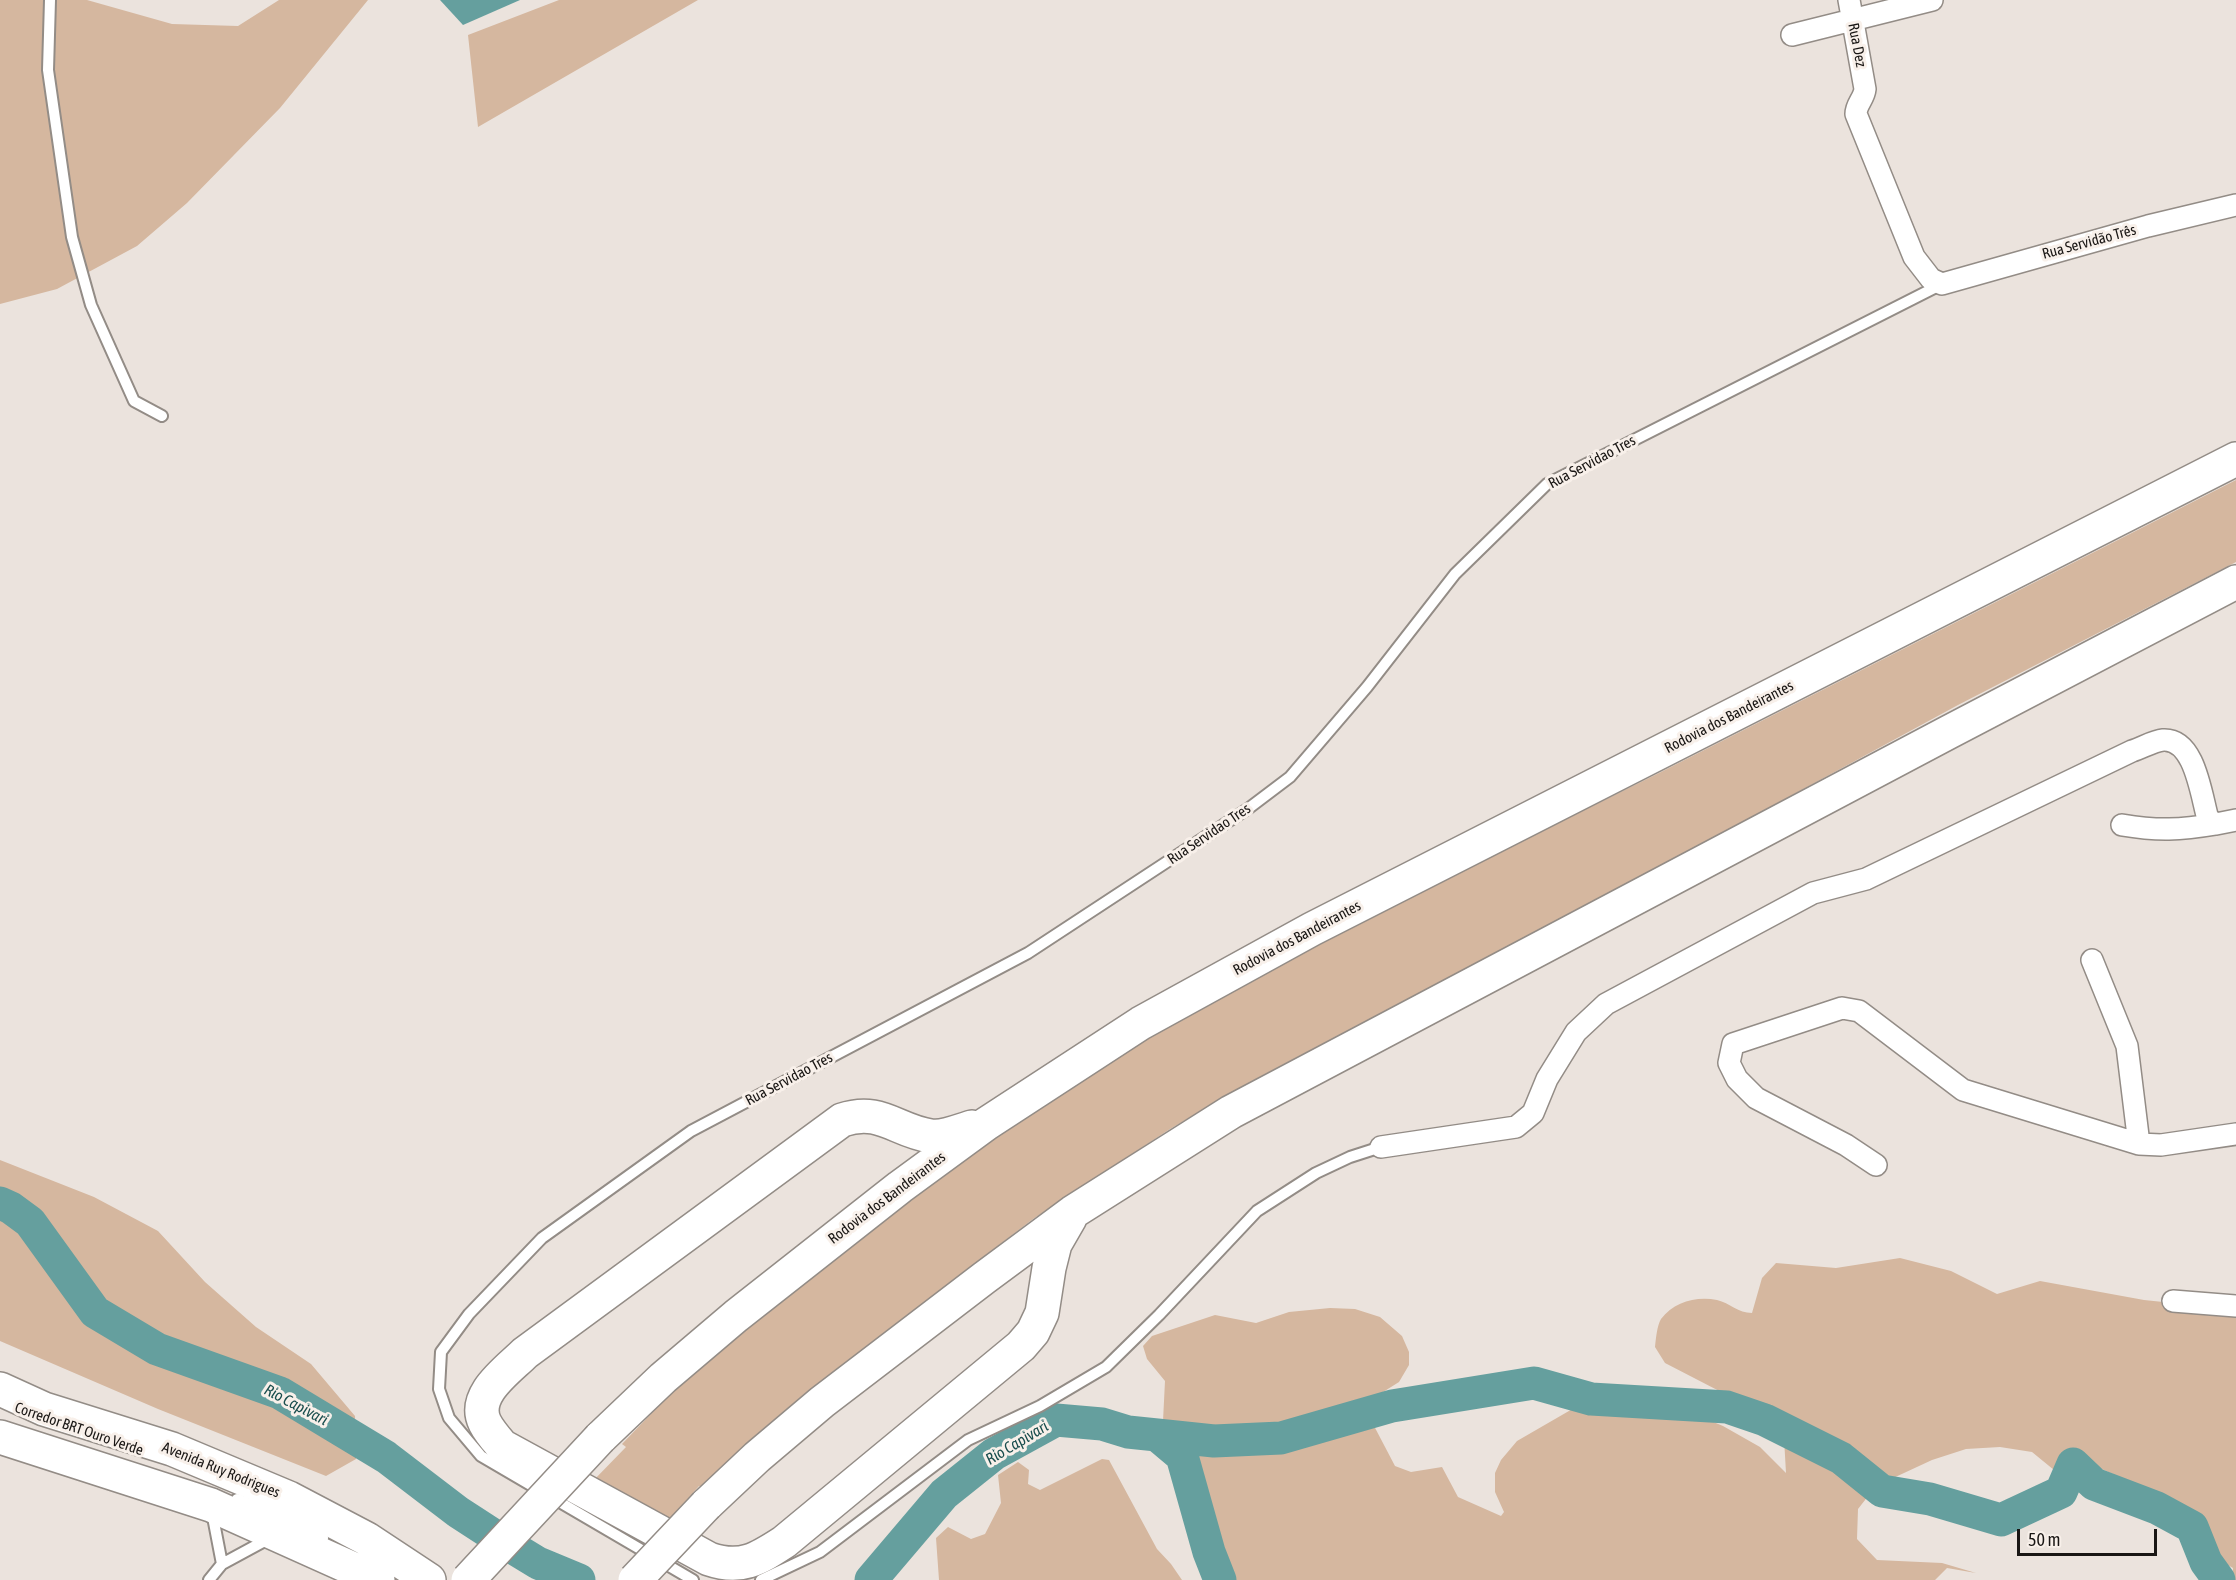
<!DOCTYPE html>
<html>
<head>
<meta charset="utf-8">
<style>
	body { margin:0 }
	#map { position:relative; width:2236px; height:1580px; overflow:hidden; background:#ebe3dd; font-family:"Asap Condensed",sans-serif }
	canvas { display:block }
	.scale { position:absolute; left:2017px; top:1529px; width:140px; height:27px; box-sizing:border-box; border:3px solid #191614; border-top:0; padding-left:8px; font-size:18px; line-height:21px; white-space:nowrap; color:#191614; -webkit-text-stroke:4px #f8f0ea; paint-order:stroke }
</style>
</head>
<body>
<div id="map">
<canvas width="2236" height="1580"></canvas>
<div class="scale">50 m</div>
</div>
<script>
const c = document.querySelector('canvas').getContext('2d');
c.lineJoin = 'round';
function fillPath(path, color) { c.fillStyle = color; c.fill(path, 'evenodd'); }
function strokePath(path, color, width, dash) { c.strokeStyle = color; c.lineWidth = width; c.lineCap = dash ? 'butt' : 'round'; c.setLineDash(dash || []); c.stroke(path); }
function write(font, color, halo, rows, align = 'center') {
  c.font = font + ' "Asap Condensed",sans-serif'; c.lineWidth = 6; c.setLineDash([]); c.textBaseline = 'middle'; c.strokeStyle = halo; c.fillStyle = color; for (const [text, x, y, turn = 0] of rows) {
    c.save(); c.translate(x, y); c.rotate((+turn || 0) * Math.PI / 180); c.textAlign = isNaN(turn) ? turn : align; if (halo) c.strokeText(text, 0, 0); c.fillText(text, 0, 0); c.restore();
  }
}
fillPath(new Path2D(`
	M0,0H87L172,24L238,26L279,0H368L280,108L187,203L137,246L57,289L0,304Z
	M559,0H698L478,127L468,35Z
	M2236,480V562L1958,705L1702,844L1252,1081L1170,1129L1033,1219L803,1395L702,1488L699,1486L665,1525L592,1482L626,1447L622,1444L671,1393L722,1347L814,1272L1001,1132L1159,1031L1373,915L1659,773Z
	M0,1160L94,1197L158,1231L205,1282L256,1327L311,1364L355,1416L356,1459L326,1476L158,1409L0,1341Z
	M1900,1258L1951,1271L1997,1294L2040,1281L2144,1300L2221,1308L2236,1312V1580H2232L2233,1568L2202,1550L2162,1509L2132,1496L2113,1474L2097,1467L2067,1466L2054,1470L2032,1452L2000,1447L1966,1449L1932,1460L1876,1486L1858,1509L1857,1539L1877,1560L1942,1563L1976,1573L1947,1568L1935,1580H1214L1207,1551L1177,1464L1181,1432L1177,1425L1163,1421L1165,1381L1147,1359L1143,1346L1152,1336L1215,1315L1256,1323L1289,1312L1330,1308L1355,1309L1380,1317L1402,1336L1409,1352V1365L1399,1382L1364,1404L1361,1413L1373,1424L1395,1466L1411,1472L1442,1467L1458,1497L1501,1516L1504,1512L1495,1492V1473L1501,1460L1517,1441L1581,1404L1623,1394L1673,1405L1723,1426L1760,1447L1786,1473L1784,1438L1773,1412L1725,1394L1665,1363L1655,1347C1656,1338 1657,1326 1661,1319C1674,1302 1696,1296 1717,1300C1730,1303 1738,1313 1752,1313L1762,1278L1776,1263L1836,1268Z
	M1102,1459L1109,1460L1157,1549L1171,1564L1182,1580H939L936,1538L948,1527L971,1539L985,1534L1001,1503L998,1475L1018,1462L1029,1470L1028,1484L1040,1490Z`), '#d5b79f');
fillPath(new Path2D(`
	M440,0H520L463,25Z`), '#659f9e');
strokePath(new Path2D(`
	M0,1203L11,1208L30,1222L95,1312L157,1349L280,1393L386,1457L458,1512L515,1549L538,1563L579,1580
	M1157,1435L1214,1441L1281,1438L1392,1406L1534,1383L1591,1399L1727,1407L1765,1420L1841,1458L1882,1491L1930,1499L2001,1520L2061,1492L2073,1464L2094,1484L2157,1508L2192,1527L2206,1562L2219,1580
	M871,1580L944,1494L994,1454L1056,1420L1102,1424L1128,1432L1157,1435L1182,1456L1209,1552L1220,1580`), '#659f9e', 33);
const lane = new Path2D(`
	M50,0L48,70L72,237L91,305L134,401L162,416
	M237,1499L292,1521L323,1538
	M212,1512L222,1564
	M209,1580L222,1564L270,1538
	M693,1580L481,1456L449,1418L439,1389L441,1352L469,1314L542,1238L691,1131L1028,953L1249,808L1290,777L1367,687L1455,574L1547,484L1942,284
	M761,1580L820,1552L968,1440L1040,1406L1106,1367L1159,1315L1257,1211L1316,1173L1350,1157L1381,1147`);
const street = new Path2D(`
	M1849,0L1865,89C1864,99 1856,104 1856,114L1914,257L1931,279L1942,284L2148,226L2236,205
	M1792,35L1932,0
	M2122,825C2158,831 2180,830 2216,824
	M2092,960L2127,1046L2139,1144
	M1381,1147L1516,1127L1533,1113L1547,1079L1576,1032L1606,1004L1813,893L1866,879L2132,751C2142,748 2153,741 2163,740C2195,738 2201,795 2208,819L2216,824L2236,820
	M1876,1165L1846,1145L1756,1098L1737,1079L1729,1063L1733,1044L1842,1008L1859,1011L1963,1090L2139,1144L2161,1145L2236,1134
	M2173,1301L2236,1306`);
const primary = new Path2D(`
	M0,1389L44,1409L172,1449L289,1498L367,1539L429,1580
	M0,1437L211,1505L378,1580`);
const highway = new Path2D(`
	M972,1127C961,1130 943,1138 931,1136C896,1131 881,1107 842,1120L525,1353C508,1370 471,1395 485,1423C489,1431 496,1439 502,1446L709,1559C741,1570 758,1559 784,1542L1021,1346L1033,1332L1042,1313L1049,1268L1055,1244L1070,1218
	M600,1438L663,1378L736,1316L900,1187L986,1124L1141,1023L1312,929L2236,459
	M706,1505L757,1457L822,1402L984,1278L1073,1212L1231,1112L1949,732L2236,582`);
strokePath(lane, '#938c86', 14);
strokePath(street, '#938c86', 24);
strokePath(primary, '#938c86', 36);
strokePath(highway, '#938c86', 36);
strokePath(lane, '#fff', 10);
strokePath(street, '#fff', 21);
strokePath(primary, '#fff', 33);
strokePath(highway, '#fff', 33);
const highwayBridge = new Path2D(`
	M468,1580L600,1438
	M635,1580L706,1505`);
strokePath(highwayBridge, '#938c86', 36, []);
strokePath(highwayBridge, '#fff', 33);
write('15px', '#191614', '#f8f0ea', [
	["Rua Dez",1857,45,79],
	["Rua Servidão Três",2089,242,-15],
	["Rua Servidao Tres",1592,462,-28],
	["Rodovia dos Bandeirantes",1729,717,-27],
	["Rua Servidao Tres",1209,834,-34],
	["Rodovia dos Bandeirantes",1297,938,-28],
	["Rua Servidao Tres",789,1079,-28],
	["Rodovia dos Bandeirantes",887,1198,-37],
	["Corredor BRT Ouro Verde",79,1429,19],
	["Avenida Ruy Rodrigues",221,1470,22]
]);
write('italic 16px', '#194d4d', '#f8f0ea', [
	["Rio Capivari",296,1405,28],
	["Rio Capivari",1017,1443,-31]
]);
</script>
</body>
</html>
